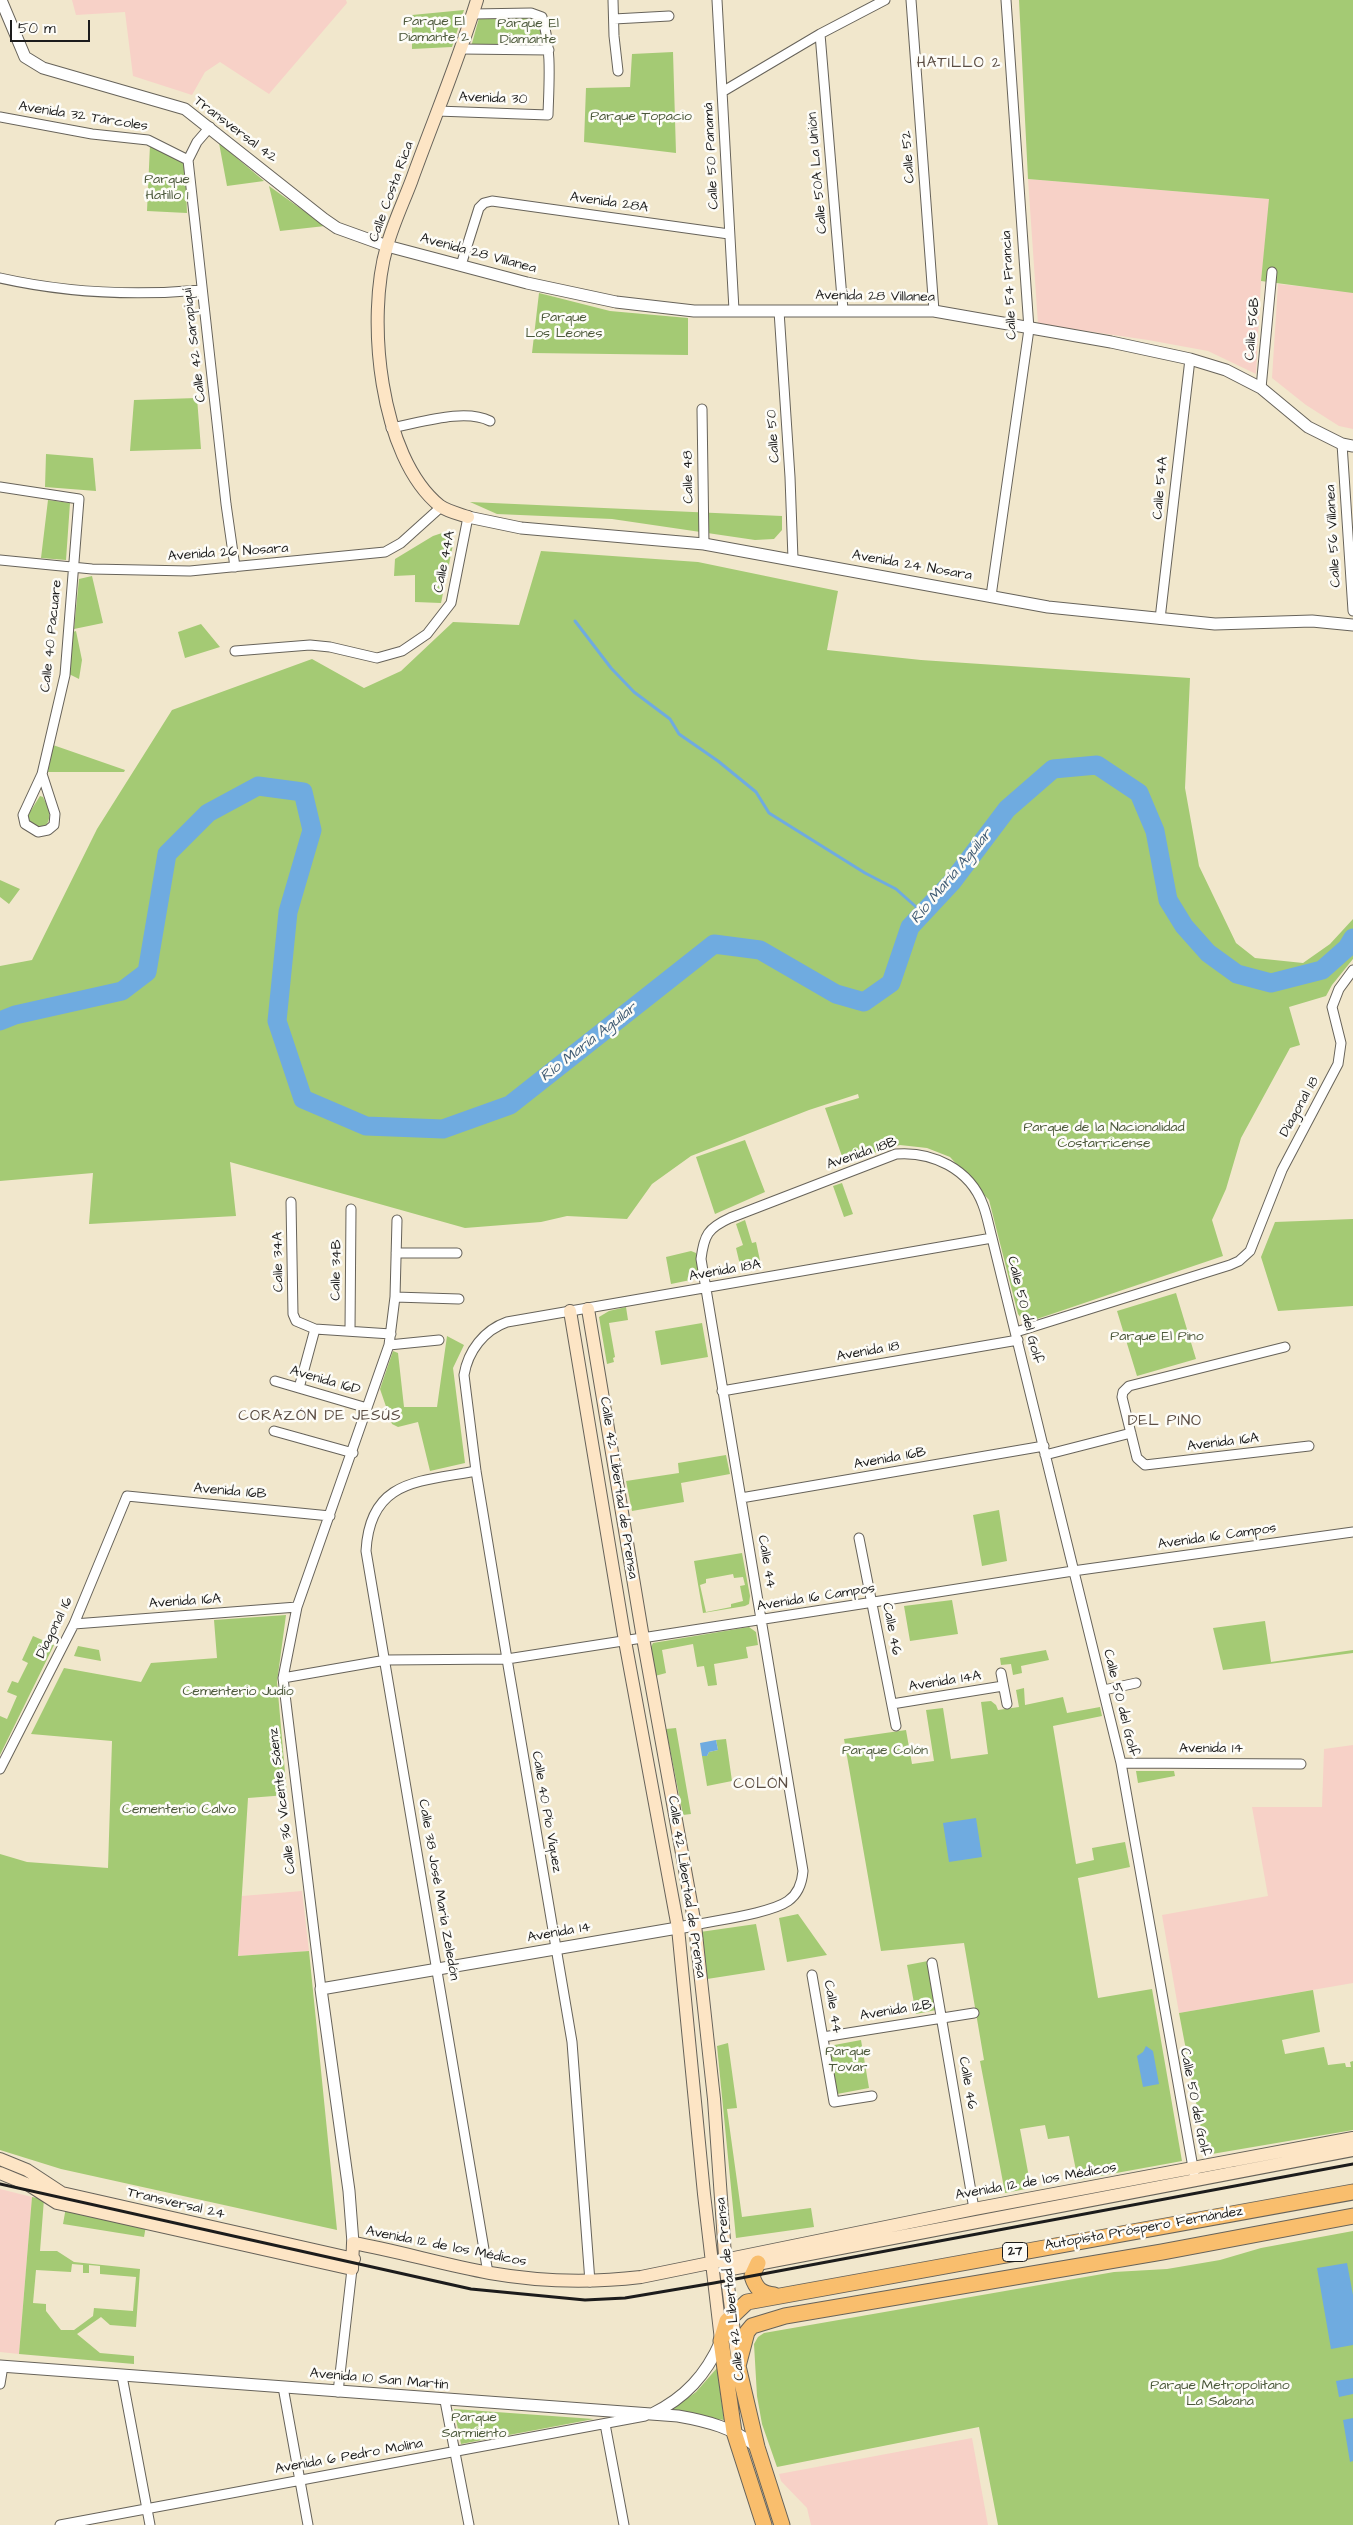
<!DOCTYPE html>
<html>
<head>
<meta charset="utf-8">
<style>
	body { margin:0 }
	#map { position:relative; width:1353px; height:2525px; overflow:hidden; background:#f1e7cc; font-family:"Architects Daughter",sans-serif }
	canvas { display:block }
	.scale { position:absolute; left:10px; top:20px; width:80px; height:22px; box-sizing:border-box; border:2px solid #1c1c1c; border-top:0; padding-left:6px; font-size:15px; line-height:18px; white-space:nowrap; color:#1c1c1c; -webkit-text-stroke:4px #fdfcf7; paint-order:stroke }
</style>
</head>
<body>
<div id="map">
<canvas width="1353" height="2525"></canvas>
<div class="scale">50 m</div>
</div>
<script>
const c = document.querySelector('canvas').getContext('2d');
c.lineJoin = 'round';
function fillPath(path, color) { c.fillStyle = color; c.fill(path, 'evenodd'); }
function strokePath(path, color, width, dash) { c.strokeStyle = color; c.lineWidth = width; c.lineCap = dash ? 'butt' : 'round'; c.setLineDash(dash || []); c.stroke(path); }
function write(font, color, halo, rows, align = 'center') {
  c.font = font + ' "Architects Daughter",sans-serif'; c.lineWidth = 5; c.setLineDash([]); c.textBaseline = 'middle'; c.strokeStyle = halo; c.fillStyle = color; for (const [text, x, y, turn = 0] of rows) {
    c.save(); c.translate(x, y); c.rotate((+turn || 0) * Math.PI / 180); c.textAlign = isNaN(turn) ? turn : align; if (halo) c.strokeText(text, 0, 0); c.fillText(text, 0, 0); c.restore();
  }
}
fillPath(new Path2D(`
	M72,0H346L347,3L269,94L220,62L205,72L192,95L133,76L125,12L76,15Z
	M1028,179L1270,199L1261,281L1256,374L1208,351L1148,340L1038,324Z
	M1278,284L1353,292V429L1339,426L1306,405L1272,378Z
	M1353,1745V1983L1179,2013L1162,1915L1268,1896L1252,1807H1322L1324,1749Z
	M302,1891L309,1951L238,1956L242,1896Z
	M0,2189L32,2197L19,2354L0,2352Z
	M972,2438L988,2525H811L807,2508L781,2481L779,2474Z`), '#f7d1c7');
fillPath(new Path2D(`
	M1019,0H1353V293L1261,281L1269,199L1028,179Z
	M464,10L452,47L412,49V15Z
	M529,16L539,21L545,47H471L479,18Z
	M673,52L676,153L584,142L586,88L630,87L632,54Z
	M219,143L264,181L227,186Z
	M150,145L185,164L187,213L147,211Z
	M269,186L325,226L280,231Z
	M539,293L610,311L688,318V355L532,353Z
	M197,398L201,449L130,451L134,400Z
	M46,454L93,458L96,491L45,487Z
	M48,500L70,503L66,560L41,558Z
	M470,502L782,516V530L774,539L755,540L612,519L497,514Z
	M445,532L451,534L454,540L441,603L415,602V575L394,576L395,559L433,536Z
	M541,551L698,562L838,591L827,650L921,660L1190,678L1185,788L1199,866L1236,943L1255,958L1303,963L1330,944L1353,919V959L1332,985L1326,996L1289,1007L1300,1045L1290,1048L1241,1138L1226,1189L1212,1220L1223,1256L1031,1321L1021,1318L1018,1314L989,1200L950,1157L927,1148L900,1145L844,1162L825,1108L859,1098L858,1094L809,1110L691,1156L652,1184L627,1219L567,1216L541,1222L465,1228L230,1162L236,1216L89,1224L93,1173L0,1181V966L32,960L97,829L172,710L312,659L364,688L401,671L453,622L519,625Z
	M92,576L103,623L74,629L79,579Z
	M201,624L220,647L185,658L178,632Z
	M76,631L82,660L79,679L69,674L73,632Z
	M53,745L125,770L124,772H48Z
	M40,796L43,797C49,809 53,816 45,827L38,828L29,820L28,815Z
	M0,880L20,889L9,904L0,897Z
	M745,1140L765,1192L715,1214L696,1157Z
	M842,1183L853,1214L844,1217L833,1186Z
	M1353,1219V1306L1278,1311L1261,1257L1275,1222Z
	M745,1220L752,1243L756,1242L761,1265L741,1269L736,1248L743,1245L736,1224Z
	M691,1251L696,1253L700,1278L671,1284L666,1257Z
	M1176,1293L1196,1359L1137,1376L1117,1311Z
	M626,1307L628,1320L609,1323L615,1357L613,1358L614,1362L607,1364L599,1317L609,1311Z
	M702,1323L708,1357L661,1365L655,1331Z
	M447,1336L464,1345L453,1368L465,1463L430,1471L418,1422L398,1427L392,1424L380,1389L393,1351L398,1353L404,1407H437Z
	M726,1455L730,1474L681,1483L684,1502L632,1511L626,1481L679,1473L678,1463Z
	M999,1510L1007,1561L982,1566L973,1515Z
	M742,1553L750,1596L749,1604L745,1606L703,1613L694,1561ZM733,1574L734,1578L743,1577L745,1585L740,1586L743,1601L731,1604V1607L706,1612L700,1585L706,1583V1579Z
	M952,1600L958,1634L910,1641L904,1606Z
	M286,1615L277,1682L287,1795L248,1798L238,1956L309,1951L337,2230L61,2169L0,2150V1854L27,1862L108,1868L112,1741L31,1734L64,1668L141,1682L151,1663L217,1658L214,1620Z
	M1265,1621L1271,1662L1353,1650V1653L1223,1670L1213,1628Z
	M749,1627L756,1632L758,1645L746,1647L748,1658L714,1664L717,1685L708,1686L704,1666L697,1667L693,1644L662,1650L666,1673L655,1676L650,1649L653,1643Z
	M33,1636L54,1645L0,1755V1716L7,1719L17,1696L7,1692L12,1681L18,1683L28,1663L22,1660Z
	M78,1646L99,1650L101,1661L74,1656Z
	M1046,1650L1049,1660L1021,1666L1022,1673L1013,1675L1011,1664L1001,1665L1000,1658Z
	M1024,1688L1025,1705L1063,1697L1067,1713L1100,1707L1102,1716L1053,1726L1076,1864L1094,1860L1092,1848L1125,1842L1130,1867L1078,1878L1098,1998L1152,1989L1182,2161L1078,2180L1069,2136L1048,2139L1045,2125L1020,2129L1031,2188L1005,2193L980,2061L984,2060L964,1943L881,1951L844,1739L906,1730L912,1764L934,1761L926,1710L943,1708L951,1759L988,1754L981,1702L991,1701L996,1705L998,1710L1019,1707L1016,1690Z
	M676,1728L691,1814L683,1815L666,1729Z
	M726,1739L732,1781L707,1786L702,1756H707L709,1752L718,1750L716,1740Z
	M1136,1771H1174L1175,1776L1138,1783Z
	M798,1914L827,1955L787,1962L779,1918Z
	M756,1924L765,1970L707,1979L700,1932Z
	M928,1961L936,2010L916,2014L907,1965Z
	M1313,1990L1320,2032L1282,2040L1285,2054L1324,2047L1328,2065L1345,2063L1346,2067H1351L1350,2062L1353,2061V2130L1206,2155L1179,2013Z
	M861,2040L869,2088L837,2094L829,2046Z
	M728,2043L737,2108L727,2109L742,2217L811,2208L814,2227L736,2238L717,2046Z
	M32,2197L44,2199L40,2251H57L74,2262L140,2269L136,2327L110,2325L101,2317L77,2334L100,2353L134,2356V2364L19,2354ZM72,2264L83,2265V2273H89V2265L100,2266V2274L136,2277L133,2311L94,2308L93,2316L74,2330H61L46,2311V2304L33,2303L36,2270L71,2272Z
	M66,2207L146,2226L144,2237L63,2224Z
	M1353,2231V2525H998L979,2427L777,2467L762,2424L757,2396L754,2344L758,2337L764,2333L1114,2272L1167,2269L1220,2260L1261,2248Z
	M717,2368L724,2420L668,2412L696,2392Z
	M454,2409L594,2419L461,2444Z`), '#a4ca74');
fillPath(new Path2D(`
	M716,1740L718,1750L709,1752L707,1756H702L700,1743Z
	M976,1818L982,1857L949,1862L943,1823Z
	M1146,2046L1153,2051L1159,2084L1143,2087L1137,2056L1143,2052Z
	M1347,2263L1353,2295V2345L1331,2349L1317,2268Z
	M1353,2378V2394L1339,2397L1336,2381Z
	M1353,2418V2461L1350,2462L1343,2420Z`), '#6fabe0');
strokePath(new Path2D(`
	M575,621L611,668L634,692L670,719L679,734L718,761L756,792L769,813L865,873L896,889L923,913`), '#6fabe0', 3);
strokePath(new Path2D(`
	M0,1021L15,1015L122,991L147,972L167,854L208,813L258,786L303,792L312,830L288,912L277,1021L303,1099L366,1126L443,1129L510,1105L714,944L760,950L836,994L864,1002L891,983L910,927L952,882L1007,809L1053,769L1097,765L1139,793L1155,831L1168,900L1184,926L1208,953L1237,974L1271,983L1322,970L1347,948L1353,938`), '#6fabe0', 19);
const minor = new Path2D(`
	M613,0L614,36L618,71
	M717,0L734,310
	M911,0L934,311
	M614,19L669,16
	M820,34L843,310
	M461,49L549,50
	M722,92L820,34L885,0
	M437,111L548,115C549,82 552,49 542,17L531,13L473,14
	M0,117L92,134L148,140L188,160
	M210,127L197,142L188,160L226,504L235,567
	M461,265L479,208L484,203L492,201L729,234
	M0,278C67,293 134,296 202,290
	M779,311L790,477L793,559
	M1261,388L1272,272
	M702,409L704,544
	M391,428C420,423 464,408 490,421
	M1342,444L1353,611
	M0,487L79,499L65,675L42,774L23,815L25,824L38,832L48,830L54,825L55,814L42,774
	M0,560L92,569L190,571L385,552L401,543L441,507
	M991,596L1029,329L1006,0
	M1160,619L1190,359
	M235,651L310,645L330,647L377,658L402,651L427,634L451,603L468,517
	M291,1202L293,1314L296,1321L315,1329L391,1334
	M396,1253H457
	M395,1297L459,1299
	M350,1330L351,1209
	M1016,1332L1230,1265L1239,1261L1250,1251L1282,1170L1338,1064L1341,1043L1332,1007L1339,989L1353,970
	M389,1345L439,1340
	M1285,1347L1129,1386L1123,1392L1122,1397L1137,1458L1145,1465L1309,1446
	M275,1381L367,1408
	M299,1388L315,1329
	M722,1391L1018,1340
	M274,1431L353,1453
	M1045,1455L1131,1433
	M476,1471C419,1482 370,1479 366,1551L488,2273
	M741,1498L1044,1446
	M859,1538L896,1726
	M74,1624L297,1607
	M1001,1673L1007,1704
	M283,1678L386,1660L507,1659L1073,1571L1353,1532
	M1104,1690L1136,1683
	M892,1704L1003,1686
	M1121,1763L1301,1764
	M0,1769L74,1624L127,1496L330,1516
	M695,1925C718,1920 771,1913 788,1901C798,1894 802,1883 803,1871L701,1259C704,1235 708,1228 730,1218L896,1154C932,1151 970,1169 983,1205C987,1215 989,1227 992,1238L1121,1763L1194,2173
	M932,1963L974,2209
	M812,1975L834,2102L872,2096
	M321,1989L283,1678L297,1607L389,1345L395,1297L397,1220
	M823,2037L974,2013
	M590,2282L572,2042L507,1659L476,1471L464,1375C468,1351 484,1330 507,1322L992,1238
	M122,2376L150,2525
	M0,2384L3,2366
	M283,2387L308,2525
	M338,2392L352,2269
	M445,2401L469,2525
	M605,2424L624,2525
	M60,2525L645,2416`);
const tertiary = new Path2D(`
	M1,0L25,57L43,68L185,109L324,219L337,228L387,246L527,283L616,302L694,311H934L1111,342L1190,359L1226,370L1261,388L1308,427L1342,444L1353,446
	M468,517L521,528L704,544L1048,607L1215,624L1312,621L1353,625
	M353,2243L349,2191L321,1989L695,1925
	M0,2366L678,2416C707,2421 734,2428 757,2447
	M652,2414C685,2398 706,2375 721,2341`);
const secondary = new Path2D(`
	M468,517C459,514 447,511 440,506C379,457 366,317 387,246C393,224 403,203 411,182C433,121 458,62 477,0
	M588,1309L643,1638L695,1925L714,2099L726,2270L738,2363
	M570,1311L625,1641L678,1928L704,2194L721,2340
	M0,2159L27,2170L62,2193L354,2259
	M0,2173L29,2185L57,2203L352,2269L353,2243C399,2251 444,2265 490,2273C541,2282 590,2283 641,2277L974,2209L1353,2138
	M726,2270L1353,2150`);
const trunk = new Path2D(`
	M758,2263L752,2276C756,2289 761,2293 774,2295
	M764,2525L734,2432L721,2341L727,2321L747,2302L1353,2192
	M782,2525L757,2447L738,2366L747,2332L752,2326L785,2316L1162,2252L1353,2216`);
strokePath(minor, '#67635a', 11);
strokePath(tertiary, '#67635a', 13);
strokePath(secondary, '#67635a', 14);
strokePath(trunk, '#67635a', 17);
strokePath(minor, '#fff', 9);
strokePath(tertiary, '#fff', 11);
strokePath(secondary, '#fde5c5', 12);
strokePath(trunk, '#f9be6d', 15);
strokePath(new Path2D(`
	M0,2184L471,2289L585,2300L625,2298L714,2283L1353,2164`), '#1c1c1c', 3);
for (const [x, y, w] of [
	[1015,2252,25]
]) { const box = new Path2D(); box.roundRect(x - w / 2, y - 9.5, w, 19, 4); c.fillStyle = '#fdfcf7'; c.fill(box); strokePath(box, '#1c1c1c', 1); }
write('bold 12px', '#1c1c1c', null, [
	["27",1015,2252]
]);
write('14px', '#4c593b', '#fdfcf7', [
	["Parque El",434,22],
	["Diamante 2",434,38],
	["Parque El",528,24],
	["Diamante",528,40],
	["Parque Topacio",641,117],
	["Parque",167,180],
	["Hatillo 1",167,196],
	["Parque",564,318],
	["Los Leones",564,334],
	["Parque de la Nacionalidad",1104,1128],
	["Costarricense",1104,1144],
	["Parque El Pino",1157,1337],
	["Cementerio Judío",238,1692],
	["Parque Colón",885,1751],
	["Cementerio Calvo",179,1810],
	["Parque",848,2052],
	["Tovar",848,2068],
	["Parque Metropolitano",1220,2386],
	["La Sabana",1220,2402],
	["Parque",474,2418],
	["Sarmiento",474,2434]
]);
write('14px', '#1c1c1c', '#fdfcf7', [
	["Avenida 30",493,99,2],
	["Avenida 32 Tárcoles",83,117,9],
	["Transversal 42",235,130,37],
	["Calle 50 Panamá",712,156,-93],
	["Calle 52",909,157,-94],
	["Calle 50A La Unión",818,173,-95],
	["Calle Costa Rica",392,192,-70],
	["Avenida 28A",609,203,8],
	["Avenida 28 Villanea",478,254,15],
	["Calle 54 Francia",1010,285,-93],
	["Avenida 28 Villanea",875,297,1],
	["Calle 56B",1253,329,-85],
	["Calle 42 Sarapiquí",195,345,-97],
	["Calle 50",774,436,-94],
	["Calle 48",689,477,-91],
	["Calle 54A",1161,488,-85],
	["Calle 56 Villanea",1334,536,-93],
	["Avenida 26 Nosara",228,553,-4],
	["Calle 44A",445,562,-79],
	["Avenida 24 Nosara",912,566,10],
	["Calle 40 Pacuare",52,636,-84],
	["Diagonal 18",1300,1107,-61],
	["Avenida 18B",862,1154,-19],
	["Calle 34A",279,1262,-91],
	["Calle 34B",337,1270,-89],
	["Avenida 18A",725,1271,-10],
	["Calle 50 del Golf",1024,1310,76],
	["Avenida 18",868,1352,-10],
	["Avenida 16D",325,1381,16],
	["Avenida 16A",1223,1443,-7],
	["Avenida 16B",890,1459,-10],
	["Calle 42 Libertad de Prensa",618,1488,81],
	["Avenida 16B",230,1492,5],
	["Avenida 16 Campos",1217,1537,-8],
	["Calle 44",766,1562,80],
	["Avenida 16 Campos",816,1598,-9],
	["Avenida 16A",185,1602,-4],
	["Diagonal 16",55,1628,-64],
	["Calle 46",891,1629,79],
	["Avenida 14A",945,1682,-9],
	["Calle 50 del Golf",1120,1703,76],
	["Avenida 14",1211,1749],
	["Calle 36 Vicente Sáenz",283,1801,-97],
	["Calle 40 Pío Víquez",546,1812,80],
	["Calle 42 Libertad de Prensa",686,1887,81],
	["Calle 38 José María Zeledón",438,1890,80],
	["Avenida 14",559,1933,-10],
	["Calle 44",832,2007,80],
	["Avenida 12B",896,2011,-9],
	["Calle 46",967,2083,80],
	["Calle 50 del Golf",1194,2102,79],
	["Avenida 12 de los Médicos",1036,2182,-10],
	["Transversal 24",176,2204,13],
	["Autopista Próspero Fernández",1144,2229,-10],
	["Avenida 12 de los Médicos",446,2247,11],
	["Calle 42 Libertad de Prensa",731,2289,-96],
	["Avenida 10 San Martín",379,2380,5],
	["Avenida 6 Pedro Molina",349,2457,-10]
]);
c.letterSpacing = '1px';
write('15px', '#5b4d43', '#fdfcf7', [
	["HATILLO 2",959,64],
	["CORAZÓN DE JESÚS",320,1417],
	["DEL PINO",1165,1422],
	["COLÓN",761,1785]
]);
c.letterSpacing = '0px';
write('italic 15px', '#415c74', '#fdfcf7', [
	["Río María Aguilar",952,877,-50],
	["Río María Aguilar",589,1043,-38]
]);
</script>
</body>
</html>
